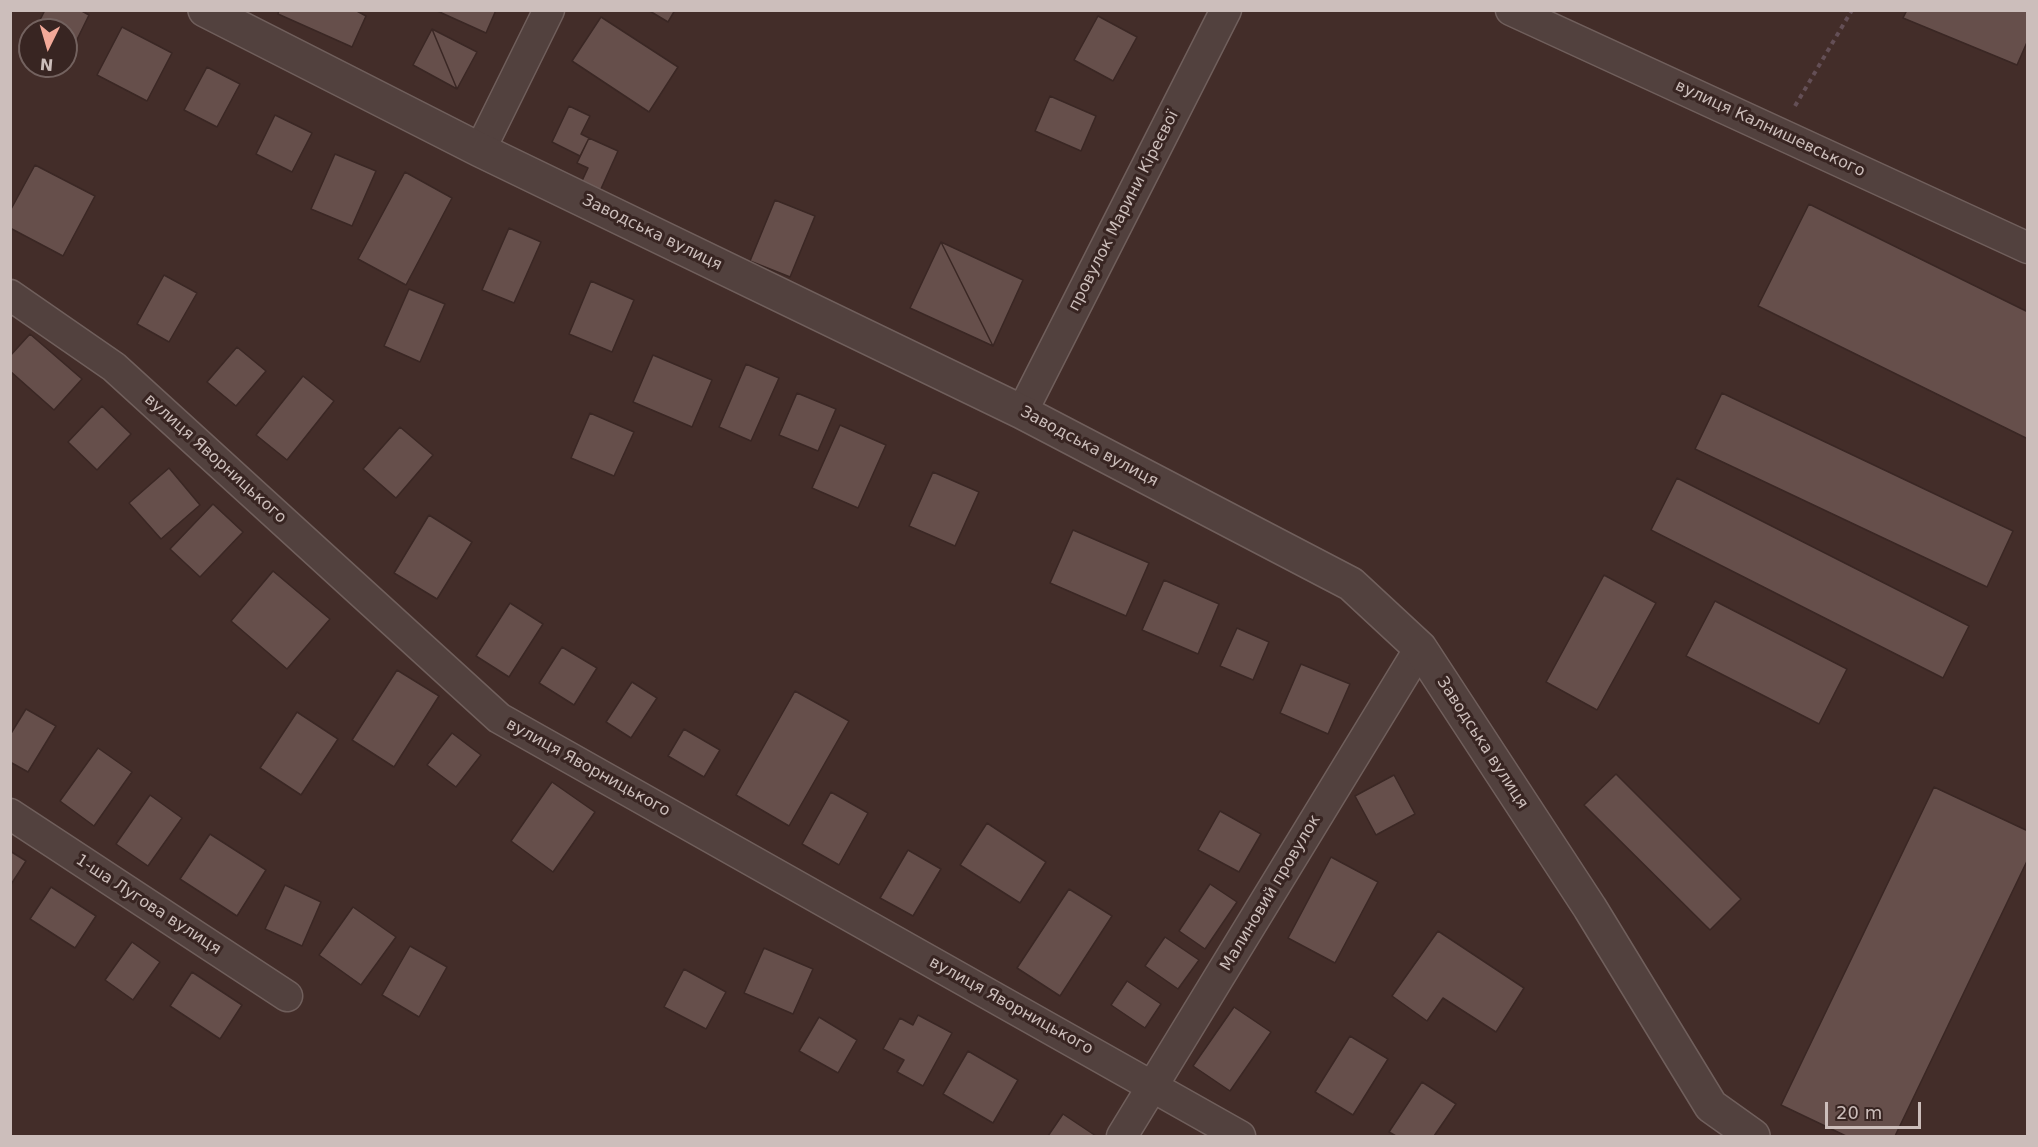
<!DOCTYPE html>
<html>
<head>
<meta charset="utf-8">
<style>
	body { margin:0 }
	#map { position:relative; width:2038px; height:1147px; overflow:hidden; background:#432d29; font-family:"DejaVu Sans",sans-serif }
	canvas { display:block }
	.frame { position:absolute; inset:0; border:12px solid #ccbebb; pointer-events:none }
	.north { position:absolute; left:18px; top:18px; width:60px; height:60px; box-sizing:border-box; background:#382522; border:2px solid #73625f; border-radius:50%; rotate:185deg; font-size:16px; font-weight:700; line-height:24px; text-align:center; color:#ccbebb }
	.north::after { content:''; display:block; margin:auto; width:21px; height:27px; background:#f3a999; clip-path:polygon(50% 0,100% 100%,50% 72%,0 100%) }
	.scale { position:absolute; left:1825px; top:1102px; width:96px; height:27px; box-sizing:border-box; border:3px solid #ccbebb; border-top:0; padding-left:8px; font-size:18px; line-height:21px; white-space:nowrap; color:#ccbebb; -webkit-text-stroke:4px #382522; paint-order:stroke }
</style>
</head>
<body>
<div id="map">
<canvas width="2038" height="1147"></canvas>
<div class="frame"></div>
<div class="north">N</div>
<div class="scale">20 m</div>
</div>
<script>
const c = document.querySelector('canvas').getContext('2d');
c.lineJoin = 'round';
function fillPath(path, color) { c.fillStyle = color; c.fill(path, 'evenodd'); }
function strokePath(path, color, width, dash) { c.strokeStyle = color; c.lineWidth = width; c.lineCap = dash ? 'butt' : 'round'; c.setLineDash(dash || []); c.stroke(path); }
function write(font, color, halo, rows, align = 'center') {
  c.font = font + ' "DejaVu Sans",sans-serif'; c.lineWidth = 6; c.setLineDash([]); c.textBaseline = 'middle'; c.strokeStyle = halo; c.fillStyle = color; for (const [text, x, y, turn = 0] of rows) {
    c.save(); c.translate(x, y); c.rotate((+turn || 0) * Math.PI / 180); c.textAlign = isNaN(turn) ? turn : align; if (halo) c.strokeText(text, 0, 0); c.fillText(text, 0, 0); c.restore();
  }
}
const building = new Path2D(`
	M45,10H80L89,15L66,62V30H35Z
	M279,10H355L366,16L352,47L278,14Z
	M435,10H496L486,33Z
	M648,10H675L668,22Z
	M1907,10H2027L2028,40L2017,65L1903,18Z
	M1098,16L1137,37L1113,81L1074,60Z
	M601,17L678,67L649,112L572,61Z
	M122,27L172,53L147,101L97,75Z
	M432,29L457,89L413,65Z
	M432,29L477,52L457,89Z
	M207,67L240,84L217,127L184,110Z
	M1050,96L1096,116L1081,151L1035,131Z
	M569,106L590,116L581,134L589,138L580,156L552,142Z
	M275,115L312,133L292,172L256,154Z
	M589,138L618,151L600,191L581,183L588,168L577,163Z
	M335,154L376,171L352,226L311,209Z
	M35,165L95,196L63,256L10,228V211Z
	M405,172L452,198L406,285L358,259Z
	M775,200L815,216L790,277L750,261Z
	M1809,204L2028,312V439L1758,306Z
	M509,228L541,242L514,303L482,290Z
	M941,242L993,346L910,308Z
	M941,242L1023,280L993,346Z
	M164,275L197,293L169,342L137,324Z
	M591,281L634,300L612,352L569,334Z
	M409,289L445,304L420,362L384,346Z
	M30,334L82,379L54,410L10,371V356Z
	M237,347L266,371L236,406L207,382Z
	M653,355L712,380L692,427L633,402Z
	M746,364L779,378L751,441L719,427Z
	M303,376L334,401L287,460L256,435Z
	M797,393L836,409L818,451L779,435Z
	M1722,393L2013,531L1987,587L1695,449Z
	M102,406L131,434L97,470L68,442Z
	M590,413L634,432L614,476L571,458Z
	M840,425L886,445L858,508L812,488Z
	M400,427L433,455L396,498L363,469Z
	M169,468L200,505L161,539L129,503Z
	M933,472L979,492L955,546L909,526Z
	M1677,478L1969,626L1943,678L1651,530Z
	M213,504L243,532L200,577L170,549Z
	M429,515L472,542L437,599L394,573Z
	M1073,530L1149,563L1126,616L1050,583Z
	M273,571L330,619L287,669L231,621Z
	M1604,575L1656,603L1597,710L1546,682Z
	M1164,580L1219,604L1198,654L1142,630Z
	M1715,601L1847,669L1819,724L1686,656Z
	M510,603L543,624L509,677L476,656Z
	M1237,628L1269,642L1253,680L1220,666Z
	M562,647L597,668L574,705L539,683Z
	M1301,664L1350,684L1328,734L1280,713Z
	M397,670L439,696L394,767L352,740Z
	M632,682L657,698L631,738L606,722Z
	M795,691L849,721L789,826L736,795Z
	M26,709L56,726L28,772L10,762V735Z
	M297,712L338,739L301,795L260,768Z
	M684,729L720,750L704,777L668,756Z
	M452,733L481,755L456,787L427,765Z
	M98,748L132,772L94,826L60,801Z
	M1616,774L1741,899L1710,930L1584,805Z
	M1394,775L1415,814L1376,835L1355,796Z
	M552,782L595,812L553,872L511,841Z
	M1934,787L2028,831V859L1895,1136H1846L1781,1105Z
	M831,792L868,813L839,865L802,844Z
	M150,795L182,818L148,866L116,844Z
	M1220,811L1261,834L1239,872L1198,850Z
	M987,823L1046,862L1020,903L960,865Z
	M210,834L266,870L237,916L180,879Z
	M908,850L941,869L913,916L880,898Z
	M10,851L26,861L10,886Z
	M1331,857L1378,882L1335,963L1288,938Z
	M1210,884L1237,902L1205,949L1179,931Z
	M285,885L321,902L302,946L265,929Z
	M51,887L96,916L75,948L30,919Z
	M1069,889L1112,916L1060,996L1017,968Z
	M353,907L396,937L361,985L319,955Z
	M1438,931L1524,988L1496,1032L1443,998L1427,1021L1392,996Z
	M1165,937L1199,960L1178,989L1145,966Z
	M132,942L160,962L133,1000L105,980Z
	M410,946L447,967L419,1017L382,995Z
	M764,948L813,969L793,1014L744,993Z
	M684,969L726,992L706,1029L664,1007Z
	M192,972L242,1005L220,1039L170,1006Z
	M1127,981L1161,1004L1145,1028L1111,1005Z
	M1234,1007L1271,1032L1230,1091L1193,1066Z
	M918,1015L952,1033L923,1086L897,1072L904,1060L883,1049L900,1018L913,1025Z
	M819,1017L857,1040L838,1073L799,1051Z
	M1350,1036L1388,1059L1353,1115L1315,1092Z
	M968,1051L1018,1080L993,1123L943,1094Z
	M1422,1082L1456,1104L1434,1136H1396L1389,1132Z
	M1063,1114L1096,1136H1048Z`);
fillPath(building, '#664f4b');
strokePath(building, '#3a2724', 1.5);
const minor = new Path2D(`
	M1511,10L2028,248
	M480,150L549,10
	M10,295L114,367L499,718L1240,1136
	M1022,412L1226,10
	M10,814L287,996
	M1122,1136L1420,648`);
const tertiary = new Path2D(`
	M205,10L480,150L1022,412L1351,584L1420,648L1590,908L1711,1106L1753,1136`);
strokePath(minor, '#705f5c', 33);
strokePath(tertiary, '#705f5c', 36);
strokePath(new Path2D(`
	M1795,106L1852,10`), '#644f56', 4, [4.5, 4.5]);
strokePath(minor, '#52413e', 30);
strokePath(tertiary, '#52413e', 33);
write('16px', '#ccbebb', '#382522', [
	["вулиця Калнишевського",1770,129,25],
	["провулок Марини Кіреєвої",1124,211,-63],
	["Заводська вулиця",652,233,26],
	["Заводська вулиця",1089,447,28],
	["вулиця Яворницького",215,459,42],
	["Заводська вулиця",1482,743,57],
	["вулиця Яворницького",588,768,29],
	["Малиновий провулок",1271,893,-59],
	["1-ша Лугова вулиця",148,905,33],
	["вулиця Яворницького",1011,1006,29]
]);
</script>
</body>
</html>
